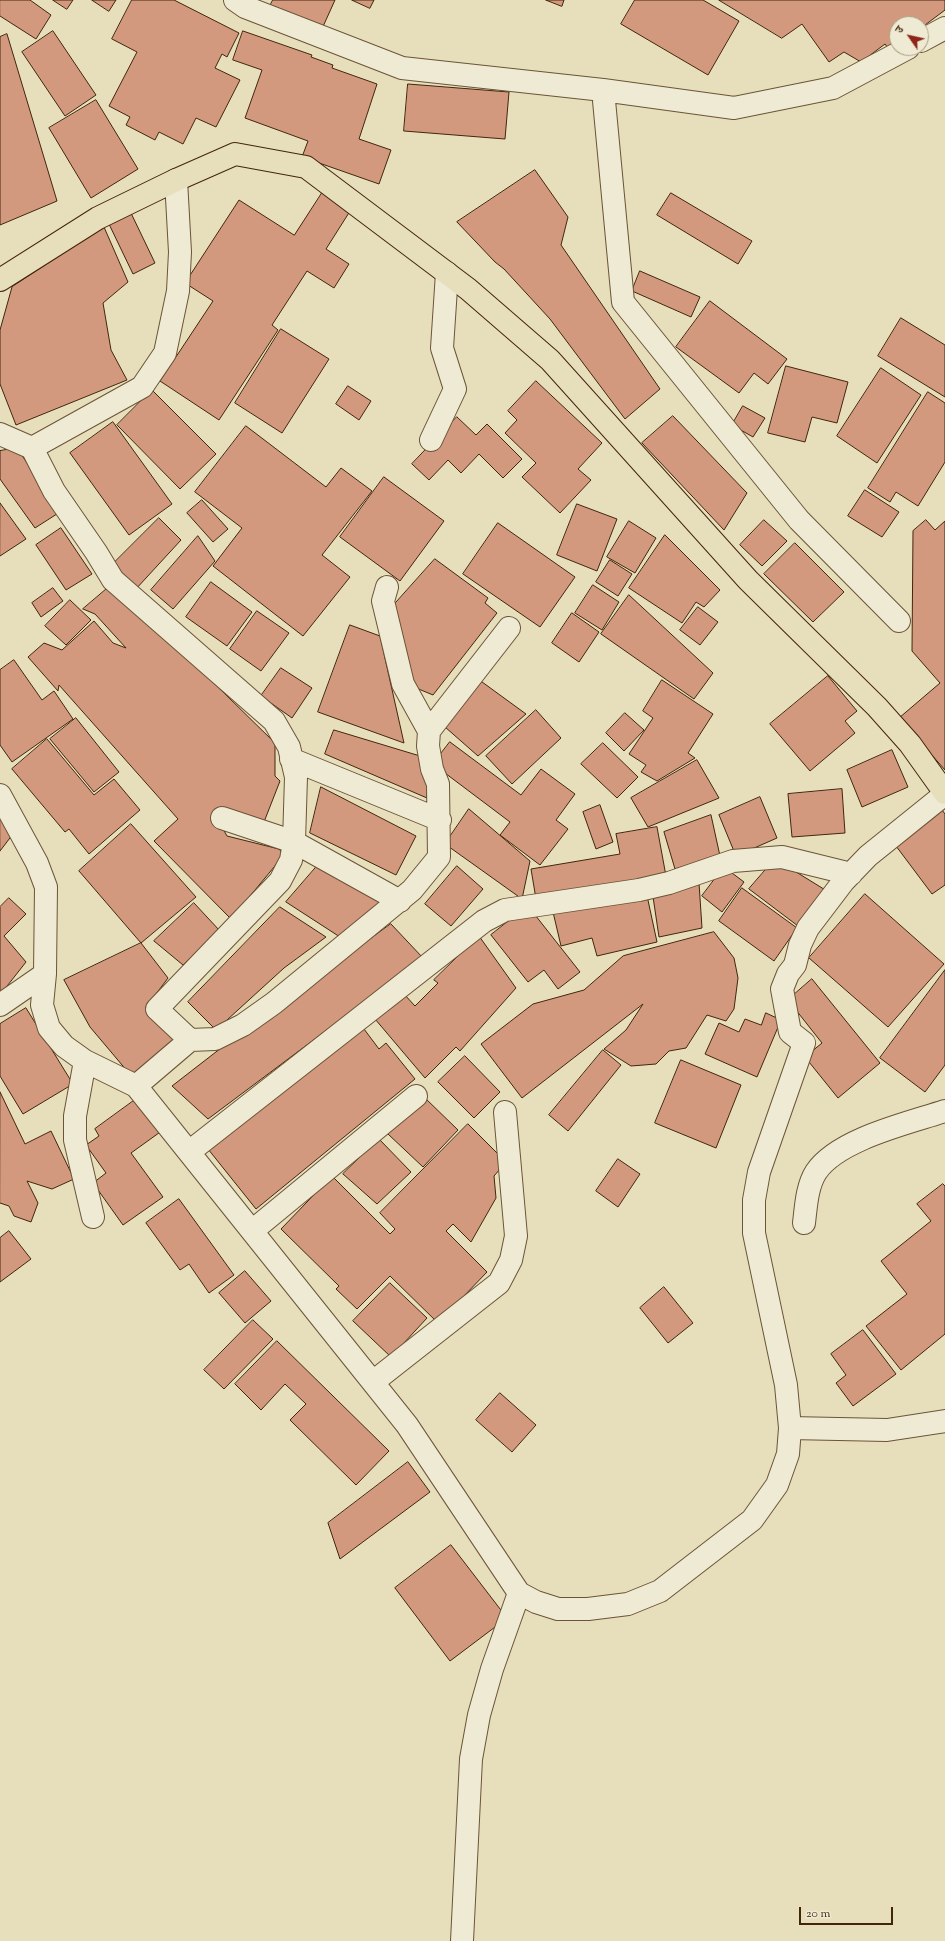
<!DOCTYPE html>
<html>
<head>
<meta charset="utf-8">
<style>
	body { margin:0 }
	#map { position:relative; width:945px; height:1941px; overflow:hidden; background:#e7debc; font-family:"Sorts Mill Goudy","Noto Serif Devanagari",serif }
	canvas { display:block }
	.north { position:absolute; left:889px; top:16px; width:40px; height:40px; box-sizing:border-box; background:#efead3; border:1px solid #aa9c83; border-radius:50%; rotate:304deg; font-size:11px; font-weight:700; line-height:16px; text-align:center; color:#42260b }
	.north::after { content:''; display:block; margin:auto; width:14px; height:18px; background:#8f2418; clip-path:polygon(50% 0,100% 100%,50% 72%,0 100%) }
	.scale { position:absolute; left:799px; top:1907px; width:94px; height:18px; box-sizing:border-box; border:2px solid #42260b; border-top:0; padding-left:5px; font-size:12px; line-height:14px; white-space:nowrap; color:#42260b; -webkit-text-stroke:3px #efead3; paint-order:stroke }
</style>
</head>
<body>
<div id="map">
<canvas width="945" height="1941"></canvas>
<div class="north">उ</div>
<div class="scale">20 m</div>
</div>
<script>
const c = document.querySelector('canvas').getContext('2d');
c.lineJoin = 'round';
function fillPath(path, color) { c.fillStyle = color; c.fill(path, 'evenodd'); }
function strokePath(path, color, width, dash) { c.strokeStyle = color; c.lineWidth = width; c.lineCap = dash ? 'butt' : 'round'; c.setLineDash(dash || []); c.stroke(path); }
const building = new Path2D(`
	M0,0H30L51,15L36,39L0,16Z
	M53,0H73L67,9Z
	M92,0H116L109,11Z
	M132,0H174L239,33L227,57L222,54L215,68L240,80L216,127L196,118L183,144L159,132L155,140L126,125L130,117L109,106L137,52L112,39Z
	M273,0H335L321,31L269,8Z
	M352,0H374L370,8Z
	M546,0H564L562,6Z
	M635,0H703L739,21L708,75L621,24Z
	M719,0H945V10L921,28V24H897V45L890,51L885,44L861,62L844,52L829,62L802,24L782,38Z
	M53,31L96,95L65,116L22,52Z
	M243,31L312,55L311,57L333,65L332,68L377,84L359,139L391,150L379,184L302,157L308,141L245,118L262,70L233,60Z
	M7,34L57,201L0,225V37Z
	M408,84L509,92L505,139L404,131Z
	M96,100L138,169L91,198L49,128Z
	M535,170L568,217L561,245L660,389L625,419L550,319L504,269L495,262L457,222Z
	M324,190L352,208L326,249L349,264L334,288L307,271L272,325L278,330L219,420L160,381L213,301L185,283L239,200L294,235Z
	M671,193L752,241L738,264L657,215Z
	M130,211L155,263L133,274L108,222Z
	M104,227L128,282L103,303L111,350L127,380L16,425L0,384V330L12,287Z
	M640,271L700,297L691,317L632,291Z
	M710,301L787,359L768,384L754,373L739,393L676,347Z
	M901,318L945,345V397L878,356Z
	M281,329L329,359L282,433L235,403Z
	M786,366L848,382L837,423L812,417L805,442L768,433Z
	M881,368L921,395L877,463L837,436Z
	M536,381L602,443L578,469L591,480L560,513L522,477L536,463L505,433L517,420L508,411Z
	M348,386L371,401L359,420L336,404Z
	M152,390L216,454L180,489L117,425Z
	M928,392L945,403V462L918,506L896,492L890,502L868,488Z
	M743,406L765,418L753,437L732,425Z
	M673,416L747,493L724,530L642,443Z
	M457,417L476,435L487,424L522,459L503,478L479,454L461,473L448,460L429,480L412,464Z
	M113,422L172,504L129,535L70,453Z
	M246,426L326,487L341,468L372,491L322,555L350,577L303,636L213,566L242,528L195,492Z
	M17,448L60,512L35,528L0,479V451Z
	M384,477L444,521L400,581L340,537Z
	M865,490L899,512L882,537L848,516Z
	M202,500L228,529L213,542L187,513Z
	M0,503L26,539L0,556Z
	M577,504L617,519L597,571L557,555Z
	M159,518L181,540L135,590L109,568Z
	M764,520L787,541L762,566L740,545Z
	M926,520L935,530L945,521V770L899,718L940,683L912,651L913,531Z
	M629,521L656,538L635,573L607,557Z
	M498,523L575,577L540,627L463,574Z
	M61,528L92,574L66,590L36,545Z
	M665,535L720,590L704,607L696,602L682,623L629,588Z
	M198,536L215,561L173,609L151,590Z
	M795,543L844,592L813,622L764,574Z
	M435,559L488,598L485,603L497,613L433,695L409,685L392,607Z
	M610,560L632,574L618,596L596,582Z
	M211,582L252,612L227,646L186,617Z
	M593,585L619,602L602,630L575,613Z
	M110,586L117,588L275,743V776L280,781L264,822L214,813L227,836L279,849L284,855L231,919L154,841L178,819L59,685L58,691L28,657L44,643L62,650L94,621L113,643L126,648L95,614L83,609Z
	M53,588L63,601L41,617L32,603Z
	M629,595L713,673L694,699L601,634Z
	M70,600L91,620L66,645L45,626Z
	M698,607L718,622L700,645L680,630Z
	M257,611L289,633L261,671L230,649Z
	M572,613L599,632L579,662L552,643Z
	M350,625L380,636L404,743L318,712Z
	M14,660L42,700L54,691L73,719L12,762L0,745V670Z
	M281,668L312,688L292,718L261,696Z
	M828,676L857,711L845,721L855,733L810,771L770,724Z
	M478,679L526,714L478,756L445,727Z
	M662,680L713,714L688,753L695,758L657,781L641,772L646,765L629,754L653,718L643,711Z
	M536,710L561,738L512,784L486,756Z
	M625,713L644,730L624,751L606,733Z
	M76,718L119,772L94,792L50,739Z
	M334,730L430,759L427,798L325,754Z
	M47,739L94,795L114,779L140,810L89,854L69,829L65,832L12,769Z
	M450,742L521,795L541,769L575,794L556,820L568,829L540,865L500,835L510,822L433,764Z
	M603,743L638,777L617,798L581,764Z
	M892,750L908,787L862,807L847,770Z
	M697,760L719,798L648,827L631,798Z
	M321,787L416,836L396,875L310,833Z
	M842,789L845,833L792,837L788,794Z
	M760,797L777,838L736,856L719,815Z
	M600,805L613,842L596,849L583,812Z
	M469,809L530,861L522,899L445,844Z
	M942,810L945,814V885L932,894L896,846Z
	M711,815L720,856L675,869L664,832Z
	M0,819L16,830L0,851Z
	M131,824L196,897L141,943L79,871Z
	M657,827L666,876L536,899L531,869L620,854L616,834Z
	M775,859L827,891L798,926L749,889Z
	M318,865L383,899L340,937L286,902Z
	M457,866L483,889L451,926L425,904Z
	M724,867L744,882L722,912L702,896Z
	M699,883L702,928L659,937L652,890Z
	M742,888L797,928L774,961L719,921Z
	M646,891L657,942L597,956L592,938L561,946L553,912Z
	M865,894L944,964L888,1027L809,958Z
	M9,898L26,914L4,936L26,962L0,995V907Z
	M194,903L220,931L183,965L154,941Z
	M528,906L580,972L558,989L544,970L528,982L491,935Z
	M280,907L326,937L284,968L216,1030L188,1002Z
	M391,924L423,958L208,1119L172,1086L234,1038Z
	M714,932L734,958L738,978L734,1009L726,1021L707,1015L686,1048L669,1051L656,1064L631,1066L604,1049L626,1030L643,1004L522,1098L481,1044L533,1004L584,990L623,956Z
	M479,936L516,988L460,1051L456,1047L425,1078L375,1019L404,994L415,1006L438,983L434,980Z
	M141,943L168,978L147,1006L178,1040L133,1078L90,1027L64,980Z
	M945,970V1065L925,1092L880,1058Z
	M812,979L880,1063L838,1098L805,1057L822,1043L788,1000Z
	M26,1008L73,1084L23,1114L0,1076V1024Z
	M766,1013L781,1020L757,1077L705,1054L719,1023L739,1032L745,1019L761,1025Z
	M361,1025L379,1049L386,1043L415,1079L256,1209L208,1149Z
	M603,1050L621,1065L568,1131L549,1115Z
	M465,1056L500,1092L474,1118L438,1082Z
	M681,1060L741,1085L716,1148L655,1123Z
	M0,1092L25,1144L51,1131L74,1179L52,1189L27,1181L38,1203L31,1222L14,1216L9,1206L0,1203Z
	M139,1097L163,1130L131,1153L163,1197L123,1225L93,1183L106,1173L86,1145L99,1136L95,1129Z
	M424,1097L458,1130L423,1167L388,1134Z
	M468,1124L506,1162L494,1176L496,1198L471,1242L453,1224L446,1231L487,1272L438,1323L390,1276L357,1309L336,1289L339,1286L281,1229L332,1176L390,1234L395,1229L380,1213Z
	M379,1139L411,1172L377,1204L343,1174Z
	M618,1159L640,1174L618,1207L596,1191Z
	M943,1184L945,1186V1334L901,1370L866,1326L907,1294L881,1261L931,1221L917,1204Z
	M179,1199L234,1275L209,1293L189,1264L180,1270L146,1223Z
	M9,1231L31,1259L0,1282V1238Z
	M245,1271L271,1301L245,1323L219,1293Z
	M390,1283L427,1318L391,1357L353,1321Z
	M664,1287L693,1323L668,1343L640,1308Z
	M253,1320L273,1339L224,1389L204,1370Z
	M863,1330L896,1374L853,1406L836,1383L846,1375L831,1354Z
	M277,1341L389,1451L356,1485L290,1420L306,1404L285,1384L261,1410L235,1384Z
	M500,1393L536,1425L512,1452L476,1420Z
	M408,1462L430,1492L340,1559L328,1523Z
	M451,1545L507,1618L450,1661L395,1588Z`);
fillPath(building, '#d2997e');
strokePath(building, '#42260b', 1);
const minor = new Path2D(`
	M235,0L245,7L402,68L603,90L734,108L833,88L908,48
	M921,41L945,28
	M603,90L623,302L799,520L899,621
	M0,434L32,448L54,491L96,552L113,580L274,721L289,747L296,777L294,842L291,860L280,881L157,1009L190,1040L136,1086
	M431,440L455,389L442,348L447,273
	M32,448L142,387L165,353L178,291L180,252L176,180
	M429,731L509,628
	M291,759L440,820
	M0,795L37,863L46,887L45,974L42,1005L49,1028L64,1046L85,1061L136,1086L407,1425L519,1593L536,1602L558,1609H588L628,1604L660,1591L752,1520L777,1485L788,1454L790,1428L786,1385L754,1233V1200L759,1172L804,1043L790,1032L782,989L788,974L795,965L800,945L808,928L843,882L868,856L945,794
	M222,818L294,842L400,901
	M0,1005L45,974
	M190,1040L215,1039L243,1025L274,1003L412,890L439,857L438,784L432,769L428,746L429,731L403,684L383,601L387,587
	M85,1061L75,1116V1140L93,1217
	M189,1152L484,921L505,910L639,890L669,883L733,861L782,857L851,874
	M804,1223C806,1206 807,1186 816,1172C838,1139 909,1123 945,1111
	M252,1231L416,1096
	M373,1382L499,1283L511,1260L516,1236L505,1112
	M790,1428L887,1430L945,1421
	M462,1941L471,1759L479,1715L492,1669L519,1593`);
const major = new Path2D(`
	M0,280L98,218L176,180L235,154L306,167L468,289L550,360L748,580L877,707L910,744L945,793`);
strokePath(minor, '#6b5437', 24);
strokePath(major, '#42260b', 24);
strokePath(minor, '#efead3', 22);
strokePath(major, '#e7debc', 22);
</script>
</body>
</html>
